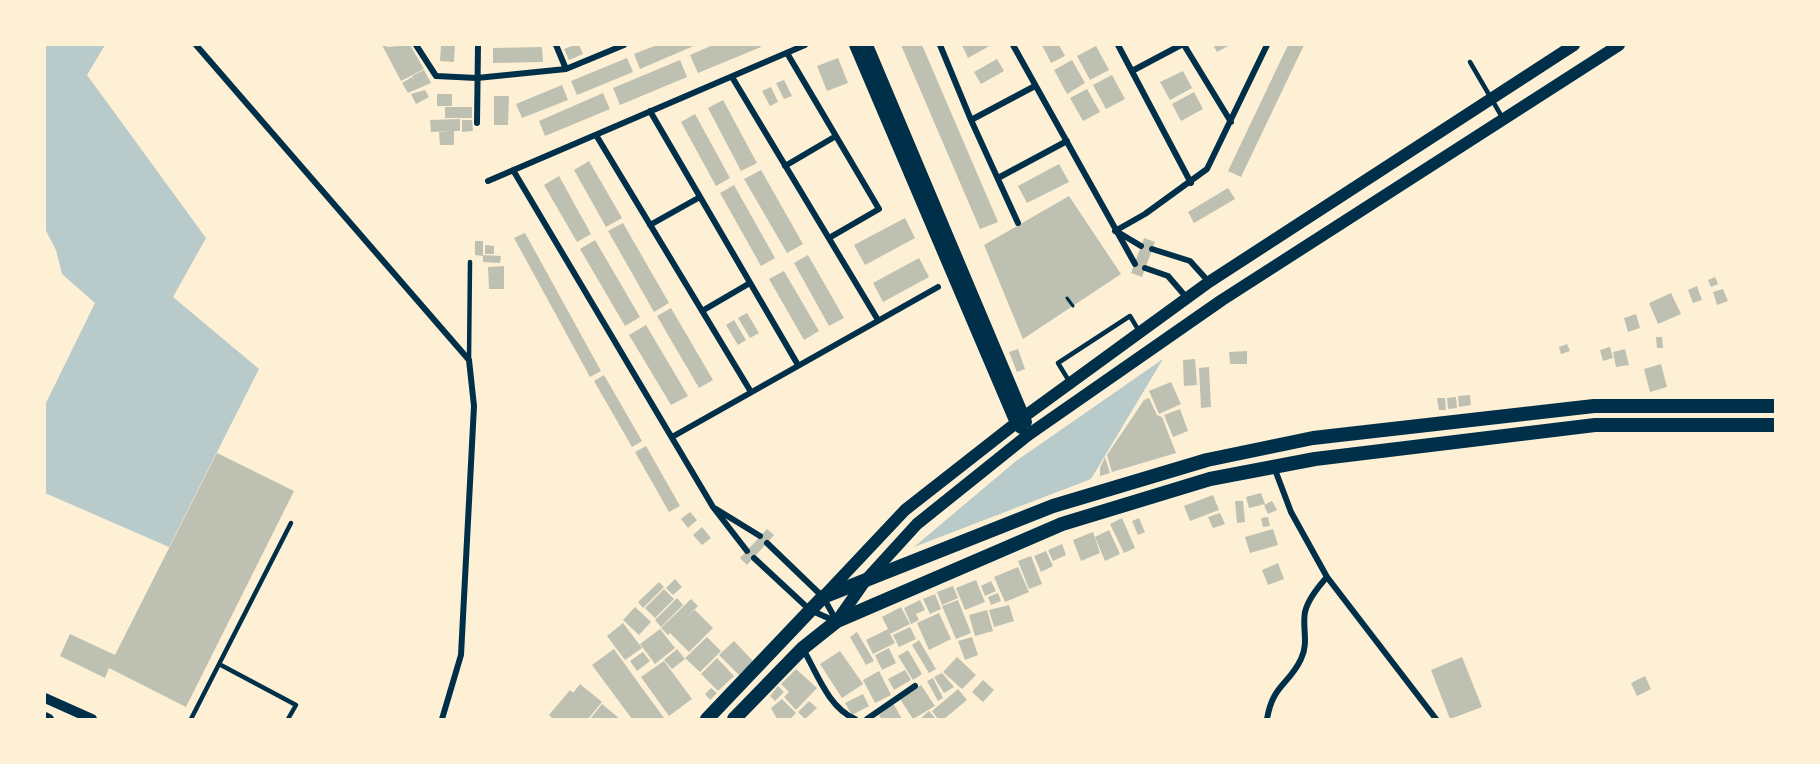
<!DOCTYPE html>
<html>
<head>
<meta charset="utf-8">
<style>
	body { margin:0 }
	#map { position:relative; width:1820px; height:764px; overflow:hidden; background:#fdf0d5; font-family:"Space Grotesk",sans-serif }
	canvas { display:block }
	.frame { position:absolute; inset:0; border:46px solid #fdf0d5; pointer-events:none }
</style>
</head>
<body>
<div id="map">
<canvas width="1820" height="764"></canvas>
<div class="frame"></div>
</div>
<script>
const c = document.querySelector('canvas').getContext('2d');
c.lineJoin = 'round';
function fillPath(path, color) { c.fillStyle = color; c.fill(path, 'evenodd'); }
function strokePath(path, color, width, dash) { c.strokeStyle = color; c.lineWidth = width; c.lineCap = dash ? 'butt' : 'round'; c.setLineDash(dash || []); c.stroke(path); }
fillPath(new Path2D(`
	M45,45H105L87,75L206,238L173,297L259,369L169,547L45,493V405L95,303L62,274L56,250L45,229Z
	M1163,359L1091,479L914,547L1016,461Z`), '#b9caca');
fillPath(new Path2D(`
	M382,45L388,47L410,45L424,69L401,81Z
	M441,45H455L454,62L440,61Z
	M574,45H579L583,54L569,60L564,49Z
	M657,45H696L640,69L634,54Z
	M713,45H760L761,47L698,73L690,55Z
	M901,45H922L998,222L980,229Z
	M962,45H991L968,58Z
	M1042,45H1059L1065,56L1051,63Z
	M1213,45H1230L1217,52Z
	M1288,45H1304L1241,177L1228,171Z
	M1096,46L1109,70L1090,80L1077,56Z
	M542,47L543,62L493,63V48Z
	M627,58L633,72L577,95L571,81Z
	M838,58L848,83L827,91L817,66Z
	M997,59L1004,71L981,84L974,72Z
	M680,60L687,77L620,105L613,88Z
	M1072,60L1085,83L1067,94L1054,70Z
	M424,70L431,83L408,93L402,83L412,77L416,82L412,76Z
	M1183,71L1192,88L1170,100L1160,82Z
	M1112,75L1125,99L1106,109L1093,85Z
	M784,80L792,96L784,99L776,83Z
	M562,85L568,100L522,118L516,104Z
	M771,87L778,102L770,106L762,91Z
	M1087,89L1100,112L1083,121L1070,98Z
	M425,90L429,97L416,104L411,94Z
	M1194,92L1203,109L1181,121L1172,104Z
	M603,93L610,109L545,136L539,121Z
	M437,94H452V106H437Z
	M494,96H509L508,125H494Z
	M723,100L757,163L741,171L708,108Z
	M445,107H472V118H445Z
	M695,114L730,178L716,186L681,122Z
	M460,119V131H454V145H440L439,132L449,131L431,132L430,120Z
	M462,120H472L473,131L462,132Z
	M589,161L622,218L606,227L574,170Z
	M1059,164L1069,182L1027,203L1018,186Z
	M761,170L803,244L787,253L744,179Z
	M559,176L591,234L577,242L544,185Z
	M734,185L775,258L761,266L720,193Z
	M1228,188L1235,199L1194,223L1188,212Z
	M1069,196L1121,274L1023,339L984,245Z
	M905,218L915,238L865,265L854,245Z
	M623,223L669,303L654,312L608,231Z
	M525,233L601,371L590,377L514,238Z
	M1144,238L1155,242L1142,277L1131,273Z
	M595,240L640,317L625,326L580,249Z
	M475,241H483V256L475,255Z
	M485,245L494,246V254H485Z
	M483,255L501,256L500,263L483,262Z
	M808,255L844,318L829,326L794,263Z
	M919,258L929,277L883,302L873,283Z
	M504,266V289H489L488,267Z
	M784,271L819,331L804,340L769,279Z
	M1715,277L1718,284L1711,287L1708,280Z
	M1697,286L1702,300L1693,303L1688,290Z
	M1723,289L1728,301L1717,305L1713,292Z
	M1671,293L1681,314L1658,324L1649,303Z
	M671,308L713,380L699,388L657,316Z
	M747,313L759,333L750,338L738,318Z
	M1636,314L1640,328L1628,332L1624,318Z
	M734,320L746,340L738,345L726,325Z
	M646,325L688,396L671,405L629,335Z
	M1656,337H1662L1663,348H1657Z
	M1567,344L1570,351L1561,354L1559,347Z
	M1610,347L1613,358L1603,361L1600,350Z
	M1018,349L1025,369L1017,372L1009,352Z
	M1625,349L1629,365L1616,367L1613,352Z
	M1247,351V364H1230L1229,352Z
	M1195,359L1197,385L1184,386L1183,360Z
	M1661,364L1667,387L1650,392L1644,369Z
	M1209,367L1211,407L1201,408L1199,368Z
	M604,375L642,441L632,447L594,381Z
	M1171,382L1181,404L1159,414L1149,391Z
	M1470,395L1471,405L1459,407L1458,396Z
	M1456,397L1457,408L1448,409L1447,398Z
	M1149,398L1157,415L1162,417L1176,453L1112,472L1107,455L1144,400Z
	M1437,398H1445L1446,410H1439Z
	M1180,409L1188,431L1173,437L1164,415Z
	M646,446L680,506L669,512L635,452Z
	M217,453L294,491L186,707L109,668L105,678L60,656L70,634L115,655Z
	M1105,457L1110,473L1100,476V468Z
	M1261,493L1265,504L1249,508L1246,497Z
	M1213,495L1219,510L1190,521L1184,506Z
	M1235,501H1243L1245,522L1237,523Z
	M1272,501L1277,510L1268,514L1264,505Z
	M690,512L697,520L688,528L681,519Z
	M1220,513L1225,524L1213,528L1208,517Z
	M1268,517L1270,526L1263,527L1261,518Z
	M1122,518L1135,548L1124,553L1110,524Z
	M1139,518L1145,532L1138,535L1132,521Z
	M702,527L711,538L702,545L693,535Z
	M767,529L774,535L747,565L740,558Z
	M1273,529L1278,545L1250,553L1245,537Z
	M1109,530L1120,554L1105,561L1095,537Z
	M1093,532L1100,553L1081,561L1073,540Z
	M1062,544L1066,555L1053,561L1048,550Z
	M1046,551L1053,566L1041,572L1034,556Z
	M1031,556L1042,584L1029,589L1018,561Z
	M1278,563L1284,579L1268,585L1262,570Z
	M1018,567L1029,592L1005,602L994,577Z
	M675,579L682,587L673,595L666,588Z
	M976,580L985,602L965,610L956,588Z
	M991,581L996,591L985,596L981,586Z
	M659,582L664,587L643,608L638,602Z
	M953,586L958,598L942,605L937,592Z
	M664,589L674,599L655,618L645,608Z
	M998,593L1001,601L991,605L988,597Z
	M935,594L941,609L930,614L923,599Z
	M677,598L683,605L661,627L655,620Z
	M691,599L698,606L687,617L695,610L713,628L689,652L670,633L668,635L661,628Z
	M920,600L925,610L916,614L919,620L911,624L904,608Z
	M958,600L971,633L956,639L942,606Z
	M1009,605L1014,621L994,627L989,610Z
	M635,607L651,622L639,635L623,620Z
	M901,607L910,624L890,634L895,643L873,654L866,640L888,629L882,617Z
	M987,610L993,631L975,636L969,615Z
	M939,613L951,639L929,650L917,623Z
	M623,623L642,648L625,660L607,636Z
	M910,627L916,639L899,647L893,635Z
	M660,629L675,648L655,664L640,644Z
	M857,632L874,661L866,665L850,637Z
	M707,637L721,651L700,672L685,658Z
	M972,637L978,655L965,660L958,641Z
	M919,640L936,669L929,673L912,645Z
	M734,641L753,661L739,675L719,655Z
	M889,648L896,663L882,670L875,655Z
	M614,649L639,684L665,719H632L592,665Z
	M677,649L685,659L672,669L664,660Z
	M908,650L922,674L913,680L898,656Z
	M840,651L863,684L842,698L820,664Z
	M643,652L650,661L637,671L630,661Z
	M957,657L976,675L962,689L943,672Z
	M1462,657L1482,707L1450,719L1431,670Z
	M717,658L734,676L718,691L701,674Z
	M664,661L692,699L669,716L641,677Z
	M796,669L817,688L796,710L784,697L789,692L781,684Z
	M905,670L911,680L894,690L888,679Z
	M879,671L891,695L875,703L863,680Z
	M942,673L954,687L944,693L934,677Z
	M1645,676L1651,689L1637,696L1631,683Z
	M933,678L943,698L938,701L927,681Z
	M983,680L994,690L983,702L972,692Z
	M580,684L602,702L588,719H553L549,715L570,690L573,693Z
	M921,685L935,706L913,719L900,699Z
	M778,686L784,692L775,701L770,696Z
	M711,688L717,693L710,700L705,694Z
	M958,689L967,700L944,719H938L932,711Z
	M863,694L869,706L852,715L845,703Z
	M782,699L796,713L790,719H777L771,708Z
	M809,701L817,708L805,719L798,712Z
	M893,703L902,719H881L879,715Z
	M602,704L620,719H590Z
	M929,711L936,719H920Z`), '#bec0b2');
strokePath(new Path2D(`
	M1067,298L1073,306`), '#003049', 3);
strokePath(new Path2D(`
	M1470,62L1502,117
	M469,360L470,262
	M1069,381L1058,363L1130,316L1139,331
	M219,664L296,705L288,719
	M191,719L291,523`), '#003049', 4.5);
strokePath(new Path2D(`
	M196,45L469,360L474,406L461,655L442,719
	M416,45L436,76L477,78L566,69L624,45
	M556,45L566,69
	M940,45L971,120L1018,223
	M1013,45L1135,264
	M1118,45L1191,183
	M1184,45L1231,122
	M787,53L879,209L829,238
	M1132,71L1181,45
	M732,77L878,320
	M650,111L798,365
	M971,120L1035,86
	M477,123L478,45
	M596,135L751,392
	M785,166L836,136
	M513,170L713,507L747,551
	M998,178L1067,141
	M488,181L805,45
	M650,225L700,197
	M1115,231L1145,214L1207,169L1267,45
	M1116,231L1141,246
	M1152,249L1190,261L1209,282
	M1145,268L1168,276L1187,298
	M702,311L750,283
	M672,437L938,287
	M1274,467L1291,512L1327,577L1436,719
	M716,509L760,536
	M767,543L823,597L836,620
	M754,558L810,610L835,621
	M803,649C817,673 828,707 855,719
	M867,719L915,686
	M1267,719C1273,684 1289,685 1301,659C1309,643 1302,628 1305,612C1308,599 1318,587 1327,577`), '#003049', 6);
strokePath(new Path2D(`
	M45,698L92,719
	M45,717L49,719`), '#003049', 10);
strokePath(new Path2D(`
	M855,45L1016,423L1021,428
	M867,45L1026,422
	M823,597L905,510L1025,416L1209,282L1574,45
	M837,621L865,581L917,524L1028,435L1222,300L1619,45`), '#003049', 12);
strokePath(new Path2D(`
	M707,719L823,597L1053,506L1207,460L1313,438L1594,406H1775
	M734,719L803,648L837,621L1062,524L1210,479L1315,459L1595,425H1775`), '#003049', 14);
</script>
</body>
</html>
